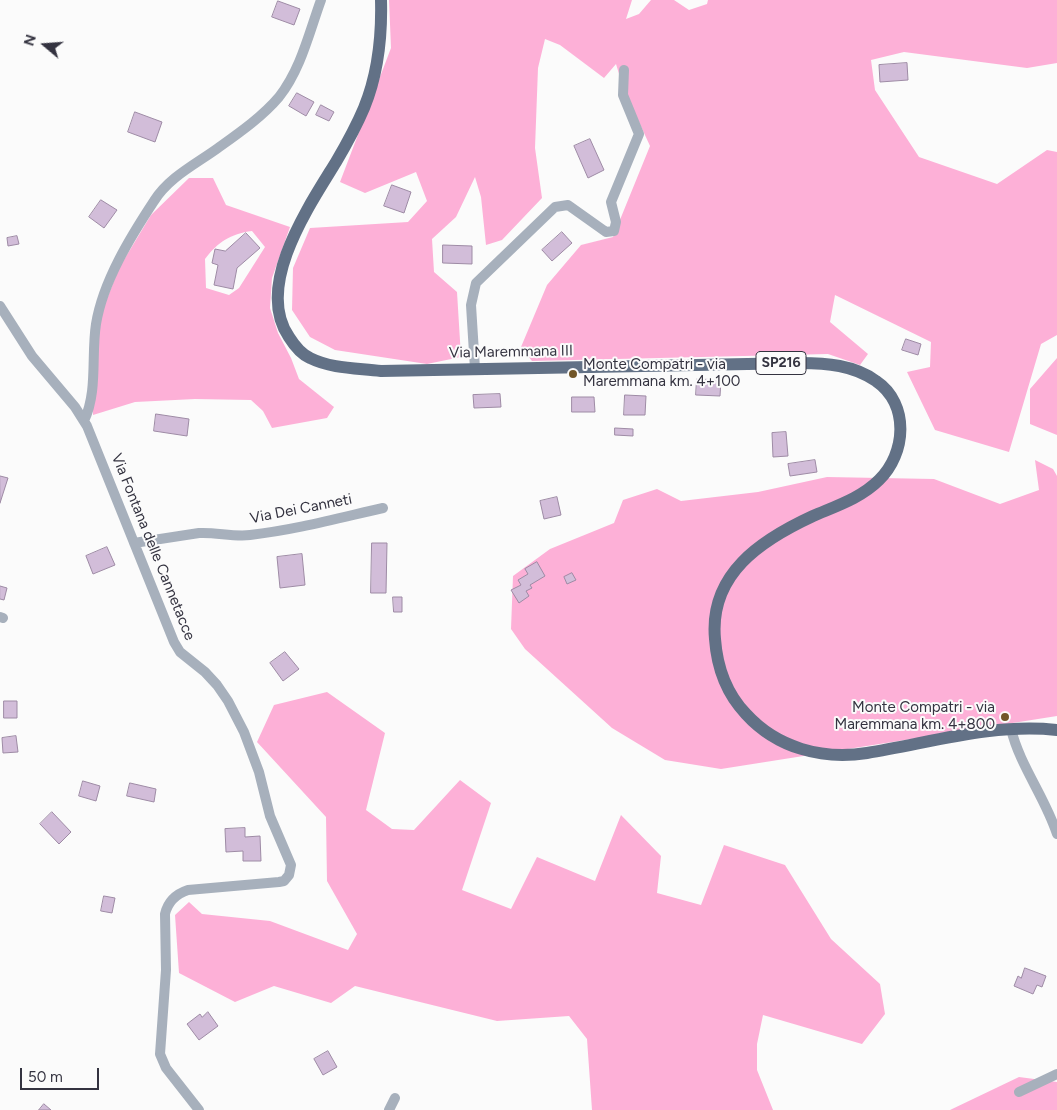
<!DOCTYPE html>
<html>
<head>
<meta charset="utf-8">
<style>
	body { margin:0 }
	#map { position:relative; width:1057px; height:1110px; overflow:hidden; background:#fbfbfb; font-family:Figtree,sans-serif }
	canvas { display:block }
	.north { position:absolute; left:20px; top:20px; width:50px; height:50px; -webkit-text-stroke:4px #fbfbfb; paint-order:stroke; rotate:288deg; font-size:14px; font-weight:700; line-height:20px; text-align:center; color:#343340 }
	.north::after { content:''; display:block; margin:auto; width:18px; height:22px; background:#343340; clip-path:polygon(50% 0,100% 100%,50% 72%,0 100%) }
	.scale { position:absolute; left:20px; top:1068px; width:79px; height:22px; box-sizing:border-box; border:2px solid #343340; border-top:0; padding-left:6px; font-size:15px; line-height:18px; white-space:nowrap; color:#343340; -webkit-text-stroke:4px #fbfbfb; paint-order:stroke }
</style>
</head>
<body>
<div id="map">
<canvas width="1057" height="1110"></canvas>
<div class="north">N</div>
<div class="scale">50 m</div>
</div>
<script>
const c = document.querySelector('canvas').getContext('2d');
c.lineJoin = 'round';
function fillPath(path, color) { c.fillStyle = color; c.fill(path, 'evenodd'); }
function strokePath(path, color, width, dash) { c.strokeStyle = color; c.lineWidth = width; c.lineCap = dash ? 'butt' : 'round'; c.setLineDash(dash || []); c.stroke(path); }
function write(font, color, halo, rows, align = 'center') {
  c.font = font + ' Figtree,sans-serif'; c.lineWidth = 4; c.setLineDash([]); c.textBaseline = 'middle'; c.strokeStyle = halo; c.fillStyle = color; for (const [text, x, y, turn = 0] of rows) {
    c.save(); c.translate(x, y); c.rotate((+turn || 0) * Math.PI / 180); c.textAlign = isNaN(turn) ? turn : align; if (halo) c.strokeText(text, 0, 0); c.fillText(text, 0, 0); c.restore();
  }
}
fillPath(new Path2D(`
	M389,0H632L626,19L639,14L651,0H674L689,10L707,4L708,0H1057V63L1027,68L904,52L871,60L875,90L919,157L997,184L1047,150L1057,152V335L1041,344L1009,452L935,430L907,372L930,367L931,342L835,295L830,322L868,354L860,365L828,354L532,361L521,347L547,285L581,245L613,237L650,146L623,87L616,64L604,78L560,45L545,39L538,68L535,148L542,198L502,240L486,245L481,197L475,177L456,217L432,239L434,272L457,292L461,357L427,364L335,350L310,337L292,310L293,268L310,228L408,222L427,201L416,172L365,193L340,182L391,48Z
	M189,178H213L226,205L290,227L272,278L270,308L278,333L291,358L299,379L334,407L327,418L272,428L263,411L251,400L195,399L135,402L93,415V376L101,314L119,268L151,215ZM252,231L265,247L239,288L229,295L206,288L205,259C218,242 230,234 252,231Z
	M1057,358V435L1030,424V389Z
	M1035,460L1053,469L1057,476V716L721,769L665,760L612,728L525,649L511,629L513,576L550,549L614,523L623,500L657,489L681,501L758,492L827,477L934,479L1000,504L1039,490Z
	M327,692L385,733L366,810L392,829L414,830L460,780L491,803L462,890L511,909L537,857L595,881L621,815L661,856L657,893L701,905L724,845L785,865L831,939L880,984L885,1014L862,1044L763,1015L757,1044V1070L773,1110H592L587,1039L569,1016L497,1021L355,986L331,1003L274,986L235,1002L179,973L175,915L189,902L202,914L270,921L348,950L357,934L327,881L326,817L257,742L274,705Z
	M1019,1077L1057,1082V1110H950Z`), '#fdb0d7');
const building = new Path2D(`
	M278,1L300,9L294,25L272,17Z
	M907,63L908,80L880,82L879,65Z
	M297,93L314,102L306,116L289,106Z
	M321,105L334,112L329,121L316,115Z
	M135,112L162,122L155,142L128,132Z
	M590,139L604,170L588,178L574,146Z
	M392,185L411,192L404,213L384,206Z
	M101,200L117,210L104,228L89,217Z
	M562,232L572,243L552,261L542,250Z
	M246,233L260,248L237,268L233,289L214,285L218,265L212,263L215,249L225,251Z
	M17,236L19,244L8,246L7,238Z
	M443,245L472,246V264L443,263Z
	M906,339L921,344L918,355L902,350Z
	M697,379L721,380L720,396L696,395Z
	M500,394L501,407L474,408L473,395Z
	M625,395L646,396L645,415H624Z
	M572,397H594L595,412H572Z
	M156,414L189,419L187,436L154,431Z
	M615,428L633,429V436L615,435Z
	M786,432L788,456L773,457L772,433Z
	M815,460L817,472L790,476L788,464Z
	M0,476L8,478L0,503Z
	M557,497L561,515L544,519L540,501Z
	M372,543H387L386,593H371Z
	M107,547L115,565L93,574L86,556Z
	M302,554L305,585L280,588L277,557Z
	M537,562L545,576L530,585L532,588L526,591L529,596L519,603L511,590L521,585L518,580L528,574L525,569Z
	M572,573L576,580L567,584L564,577Z
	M0,586L7,588L4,600L0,599Z
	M393,597H402V612H394Z
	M285,652L299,669L283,681L270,663Z
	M4,701H17V718H4Z
	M16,736L18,752L3,753L2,738Z
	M83,781L100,786L96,801L79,796Z
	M130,783L156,789L154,802L127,796Z
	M52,812L71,832L59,844L40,824Z
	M245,828V837L260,836L261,861H243V851L226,852L225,829Z
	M104,896L115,898L112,913L101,911Z
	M1025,968L1046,976L1042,987L1037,985L1033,994L1014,986L1018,976L1021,978Z
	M208,1012L218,1026L199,1040L187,1024L200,1014L202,1017Z
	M328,1051L337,1067L323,1075L314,1059Z
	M44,1104L51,1110H39Z`);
fillPath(building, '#d2bdd9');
strokePath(building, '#9e8ba5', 1);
strokePath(new Path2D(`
	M0,306L32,356L75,407L87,426L174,642L180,652L205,672L217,685L228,701L244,732L259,772L270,816L291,865L289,875L284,881L279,882L188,890C176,894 168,901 165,914L166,970L160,1054L166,1068L199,1110
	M475,369L471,305L476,283L555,207L568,205L606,232L614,231L616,222L611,202L639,134L623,95L624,70
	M84,421C98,391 91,356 96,324C103,281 131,236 154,201C169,177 196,164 218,148C239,133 262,117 279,97C301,69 309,33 321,0
	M134,543L199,533C216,532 233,537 250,535C295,530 339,518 383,508
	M0,617L3,618
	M1011,729C1020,766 1045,797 1057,834
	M1019,1092L1057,1074
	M389,1110L395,1098`), '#a7b0bc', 10);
strokePath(new Path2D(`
	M381,0C382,37 378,74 364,108C356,127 346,145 336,162C309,206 254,286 289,337C294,345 301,354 310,358C332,369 358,368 381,371L800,363C826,363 854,365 876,381C910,404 906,454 879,480C861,498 836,506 813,516C761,540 709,574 715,639C717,667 727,694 746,714C777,748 822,760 867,753C930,743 992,723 1057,730`), '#627186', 12);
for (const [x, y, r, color] of [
	[573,374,5,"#715628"],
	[1005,717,5,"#715628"]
]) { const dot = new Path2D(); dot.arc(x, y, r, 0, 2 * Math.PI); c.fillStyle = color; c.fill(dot); strokePath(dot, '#fbfbfb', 2); }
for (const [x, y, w] of [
	[781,363,50]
]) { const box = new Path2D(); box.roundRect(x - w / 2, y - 11.5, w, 23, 4); c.fillStyle = '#fbfbfb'; c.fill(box); strokePath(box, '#343340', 1); }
write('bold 14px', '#343340', null, [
	["SP216",781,363]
]);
write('15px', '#343340', '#fbfbfb', [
	["Via Maremmana III",511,352,-1],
	["Via Dei Canneti",301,509,-11],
	["Via Fontana delle Cannetacce",153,547,68]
]);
write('15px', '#343340', '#fbfbfb', [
	["Monte Compatri - via",583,365],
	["Maremmana km. 4+100",583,382],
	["Monte Compatri - via",995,708,"right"],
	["Maremmana km. 4+800",995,725,"right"]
], 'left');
</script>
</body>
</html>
